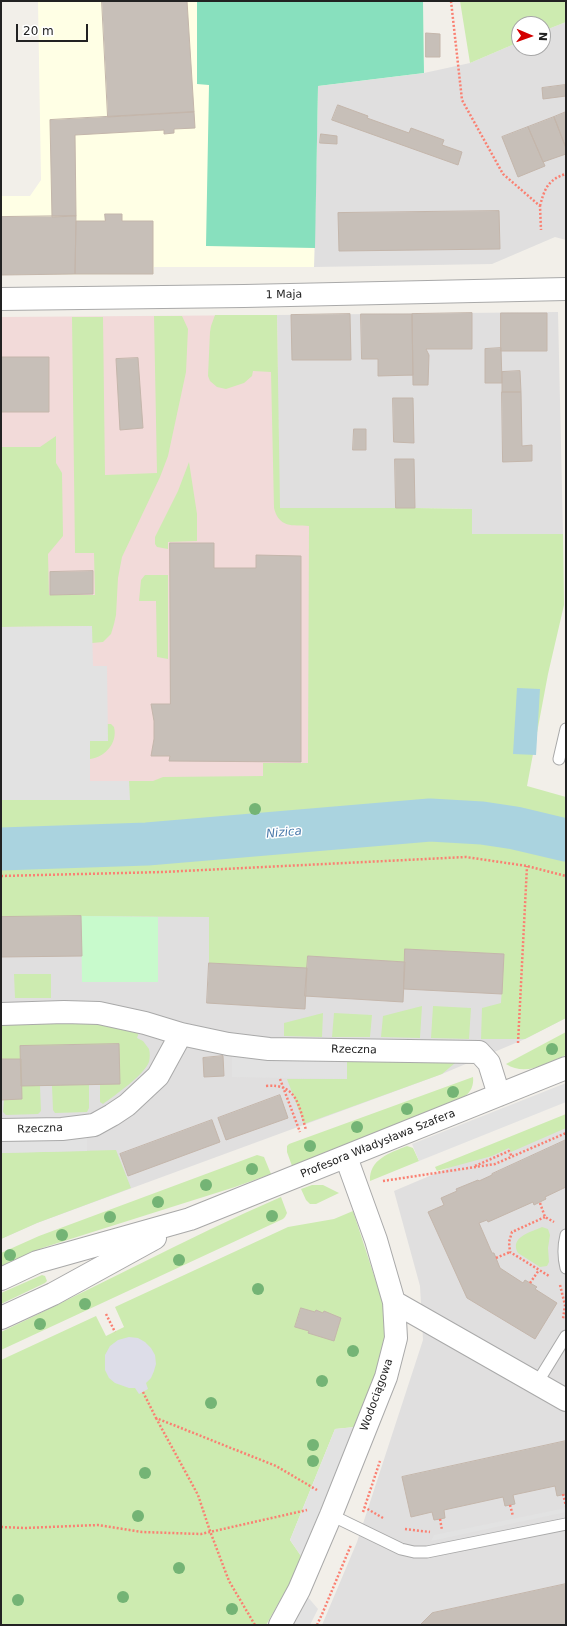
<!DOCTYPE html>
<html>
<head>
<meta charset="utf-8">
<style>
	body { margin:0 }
	#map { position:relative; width:567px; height:1626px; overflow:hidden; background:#f2efe9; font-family:"DejaVu Sans",sans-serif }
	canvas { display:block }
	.frame { position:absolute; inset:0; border:2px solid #222; pointer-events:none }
	.north { position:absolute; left:511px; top:16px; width:40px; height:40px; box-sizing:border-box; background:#fff; border:1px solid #a7a7a7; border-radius:50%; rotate:92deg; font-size:11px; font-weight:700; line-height:16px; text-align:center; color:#222 }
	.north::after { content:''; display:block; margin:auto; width:14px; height:18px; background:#d40000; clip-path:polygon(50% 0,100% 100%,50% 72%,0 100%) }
	.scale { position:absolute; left:16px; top:24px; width:72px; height:18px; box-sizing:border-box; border:2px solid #222; border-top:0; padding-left:5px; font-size:12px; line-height:14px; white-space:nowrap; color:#222; -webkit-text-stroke:3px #fff; paint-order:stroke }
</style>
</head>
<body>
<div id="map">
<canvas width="567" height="1626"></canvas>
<div class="frame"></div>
<div class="north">N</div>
<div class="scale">20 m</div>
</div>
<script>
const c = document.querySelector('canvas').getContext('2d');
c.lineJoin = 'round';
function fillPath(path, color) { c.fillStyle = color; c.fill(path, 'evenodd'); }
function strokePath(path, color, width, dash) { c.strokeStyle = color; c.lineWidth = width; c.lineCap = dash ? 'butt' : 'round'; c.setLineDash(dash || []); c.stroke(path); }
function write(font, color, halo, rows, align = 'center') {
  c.font = font + ' "DejaVu Sans",sans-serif'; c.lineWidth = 3; c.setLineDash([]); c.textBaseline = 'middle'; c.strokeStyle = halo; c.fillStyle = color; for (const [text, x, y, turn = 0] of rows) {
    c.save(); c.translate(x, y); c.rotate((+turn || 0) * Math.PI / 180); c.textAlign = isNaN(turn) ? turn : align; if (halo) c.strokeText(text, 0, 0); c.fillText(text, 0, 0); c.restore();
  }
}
fillPath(new Path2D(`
	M566,22V240L555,237L492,264L314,267L318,86L424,73L470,63L519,42V48H543V31Z
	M558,312L563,534H472V509L415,508H279L277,315Z
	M430,829H455L481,831L513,835L566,847V1018L525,1039L442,1074L37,1223L1,1239V856L147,852L295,842Z
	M566,1118V1625H322L357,1542L423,1340L420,1286L394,1191Z`), '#e0dfdf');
fillPath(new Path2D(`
	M277,315L279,508H317L315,814L1,830V317Z`), '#f2dad9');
fillPath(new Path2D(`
	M38,1H423L424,73L318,86L314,267H154L153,274L1,275V196H30L41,180Z`), '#ffffe5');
fillPath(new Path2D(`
	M460,1H566V22L543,31V24H519V42L470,63Z
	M215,315H277L280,508H415L472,509V534H563L564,605L548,674L527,786L566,797V829L494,810L448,807L83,841L1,837V800H129V781H153L163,777L263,776V763H308L309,526C292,525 279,528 274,508L271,372L253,371L252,376L244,383L226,389L217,387L210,381L208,376L210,332L211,326Z
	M154,316H182L188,329L186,372L168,456L160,477L122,557L118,578L116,615L114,624L111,634L103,642L92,643V626L1,627V447H40L56,436V463L62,473L63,536L48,554L49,595H95L94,553H75L72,317H103L105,475L157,473Z
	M189,462L197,514V541L168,542V549L157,547L155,544V537L178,491Z
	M145,575H168V659L157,657L156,601H139L141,580Z
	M107,724H111L114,727C118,743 105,757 90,759V741H107Z
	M430,829C477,828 521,836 566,847V1018L525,1039H481L482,1008L501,1003L504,954L406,949L405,962L308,956L307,968L209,963V917L81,916L1,917V856L147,852L295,842Z
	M14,974H51V998H15Z
	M422,1006L420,1038L381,1037L383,1016Z
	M433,1006L471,1008L469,1039L431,1038Z
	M323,1013L322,1037L284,1036V1023Z
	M334,1013L372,1015L370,1037H332Z
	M86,1021L139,1032L137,1038L143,1041L149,1049C150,1053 150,1057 149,1062C144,1075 114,1096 103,1104L100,1102V1085H89V1108L87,1112L55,1113L53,1110L52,1086H40L41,1111L38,1114L6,1115L3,1112L4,1100H1V1022Z
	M566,1032V1055C547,1063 526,1077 506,1064Z
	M347,1061L455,1063L442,1074L304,1124L287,1079H347Z
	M473,1077C474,1085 471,1092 464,1097L292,1166L287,1152V1146L289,1144Z
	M566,1114V1128L511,1152L509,1148L492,1156L437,1171L435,1167Z
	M407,1146L413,1148L419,1161L370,1181C369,1159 390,1153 407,1146Z
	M116,1150L131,1188L37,1223L1,1239V1153Z
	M257,1155L264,1157L271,1174L235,1187L42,1248L1,1266V1253L39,1236Z
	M312,1185H323L339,1193L316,1204H310L306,1200L301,1189Z
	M281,1197L287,1213L285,1217L283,1219L1,1350V1332C95,1288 186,1238 281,1197Z
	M353,1211L382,1300L387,1332L384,1347L374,1377L355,1427L335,1429L290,1540L301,1556L289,1585L266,1625H1V1360L96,1316L106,1336L124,1327L115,1307L288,1227L334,1219Z
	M542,1227L548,1229L550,1235L548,1248L549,1262L547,1266L540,1267L518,1253C509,1237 531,1232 542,1227Z
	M42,1275L45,1276L47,1281L45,1283L1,1304V1293Z`), '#cdebb0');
fillPath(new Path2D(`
	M81,916L158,917V982H82Z`), '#c8facc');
fillPath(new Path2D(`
	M197,1H423L424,73L318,86L315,248L206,246L209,85L197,84Z`), '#88e0be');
fillPath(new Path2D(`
	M92,626L93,666H107L108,741H90V781H129L130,800H1V627Z
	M232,1056L265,1060L347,1061V1079L232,1077Z
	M566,1083V1102L419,1161L412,1144Z
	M87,1136V1151L1,1153V1139Z
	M355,1427L301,1556L290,1540L335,1429Z
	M566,1508V1512L431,1541L434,1535Z
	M306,1595L318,1609L310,1625H289Z`), '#e2e2e2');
fillPath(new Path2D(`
	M129,1337L138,1338L145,1342L151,1348L155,1355L156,1364L154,1371L151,1378L146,1383L148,1389L139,1394L135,1388H129L115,1383L109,1378L105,1370V1355L110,1346L118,1340Z`), '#dddde8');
fillPath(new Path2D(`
	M517,688L540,689L536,755L513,754Z`), '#aad3df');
strokePath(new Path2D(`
	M1,849L147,844L430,820L482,823L515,828L566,840`), '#aad3df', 43);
const building = new Path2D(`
	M102,1H187L194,112L108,117Z
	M426,33L440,34V57H426Z
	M565,85L566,96L543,99L542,88Z
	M338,105L368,116L367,118L409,133L411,128L444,140L442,145L462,152L458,165L332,120Z
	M194,112L195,128L174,129V133L164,134V130L75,135L76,216L52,217L50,120Z
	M566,112V148L554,117Z
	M554,117L566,148V154L543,162L528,127Z
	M528,127L545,166L518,177L502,137Z
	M321,134L337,136V144L320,143Z
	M499,211L500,249L339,251L338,213Z
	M105,214H122V221H153V274H75L76,221H105Z
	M76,216L75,274L1,275V217Z
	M472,313V349H426L429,355L428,385H413L412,314Z
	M501,313H547V351H501Z
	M350,314L351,360H292L291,315Z
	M361,314H412L413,375L378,376V359H362Z
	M501,348L502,383H485V349Z
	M1,357H49V412H1Z
	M138,358L143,428L120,430L116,359Z
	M520,371L521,392H502V372Z
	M502,392H521L522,446L532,445V461L503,462Z
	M393,398H413L414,443L394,442Z
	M354,429H366V450H353Z
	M395,459H414L415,508H396Z
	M170,543H214V568H256V555L301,556V762L169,761L170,756H151L154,739V721L151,704H170Z
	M93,571V594L50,595V572Z
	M81,916L82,956L1,957V917Z
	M405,949L504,954L502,994L404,989Z
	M308,956L405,962L403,1002L305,996Z
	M209,963L307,968L305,1009L207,1003Z
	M119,1044L120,1084L21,1086L20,1046Z
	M223,1056L224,1076L204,1077L203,1058Z
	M1,1059H21L22,1099L1,1100Z
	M280,1095L288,1118L226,1140L218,1118Z
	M212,1120L220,1142L128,1176L120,1154Z
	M566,1140V1187L545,1197L546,1199L534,1205L533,1202L488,1222L487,1220L479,1223L492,1253H494L500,1268L523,1283L525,1280L537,1287L535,1289L557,1303L535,1339L467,1298L428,1212L444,1205L441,1198L457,1191L456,1189L478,1180L479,1181L492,1175V1174Z
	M301,1308L315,1312L316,1310L323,1313L324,1311L341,1318L334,1341L308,1333L309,1331L295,1327Z
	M566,1441V1494L557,1496L555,1486L513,1495L515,1504L505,1506L503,1497L444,1510L445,1518L440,1519L434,1520L432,1512L411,1517L402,1477Z
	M566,1584V1625H420L432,1613Z`);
fillPath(building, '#c7bfb8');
strokePath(building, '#c4b6ab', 1);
const lane = new Path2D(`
	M559,759L566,729
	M566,1235C563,1247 563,1256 566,1268
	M537,1383L566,1336
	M331,1515L401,1549L414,1552H427L566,1524`);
const street = new Path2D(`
	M1,299L244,296L566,289
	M1,1014L64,1012L99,1013L145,1023L181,1034L228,1044L269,1049L479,1052L489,1063L499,1095
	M1,1130L62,1129L94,1125L112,1115L127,1105L158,1076L181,1034
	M1,1279L37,1262L190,1219L566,1068
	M394,1302L566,1400
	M1,1318L53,1294L155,1238
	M280,1625L299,1590L331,1515L386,1377L396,1338L394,1302L376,1240L346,1157`);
strokePath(lane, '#a9a9a9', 13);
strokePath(street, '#a9a9a9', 24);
strokePath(new Path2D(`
	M451,1L462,100L503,174L540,206L541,230
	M540,206C544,190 548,179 566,174
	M1,876L163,872L466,857L527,866L566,876
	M518,1043L527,866
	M280,1079L300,1132
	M266,1086C297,1083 299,1106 306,1130
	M475,1166L509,1151L512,1157
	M383,1181L495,1164L566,1133
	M540,1203L545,1217L554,1222
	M545,1217L512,1232L509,1242L510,1252L549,1276
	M496,1258L510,1252
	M530,1283L539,1270
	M560,1285L565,1305L563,1319
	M106,1314L115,1332
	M143,1392L156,1418L276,1466L317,1490
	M156,1418L198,1495L210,1531L229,1581L255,1625
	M563,1494L566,1506
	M510,1505L513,1516
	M364,1507L383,1518
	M363,1512L380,1461
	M440,1519L442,1530
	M1,1527L25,1528L98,1525L142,1532L201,1534L307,1510
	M405,1529L430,1532
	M317,1625L323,1612L351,1545`), '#fa8072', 2.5, [2, 2]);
strokePath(lane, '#fff', 11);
strokePath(street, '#fff', 22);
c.fillStyle = '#74b475';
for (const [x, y] of [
	[255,809],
	[552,1049],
	[453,1092],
	[407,1109],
	[357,1127],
	[310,1146],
	[252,1169],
	[206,1185],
	[158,1202],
	[272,1216],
	[110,1217],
	[62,1235],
	[10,1255],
	[179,1260],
	[258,1289],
	[85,1304],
	[40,1324],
	[353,1351],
	[322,1381],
	[211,1403],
	[313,1445],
	[313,1461],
	[145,1473],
	[138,1516],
	[179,1568],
	[123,1597],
	[18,1600],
	[232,1609]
]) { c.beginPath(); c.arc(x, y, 6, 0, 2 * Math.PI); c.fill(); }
write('11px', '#222', '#fff', [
	["1 Maja",284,295,-1],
	["Rzeczna",354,1050,1],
	["Rzeczna",40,1129,-2],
	["Profesora Władysława Szafera",378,1144,-22],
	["Wodociągowa",377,1395,-70]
]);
write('italic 12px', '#4a7aab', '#fff', [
	["Nizica",284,833,-5]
]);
</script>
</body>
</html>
